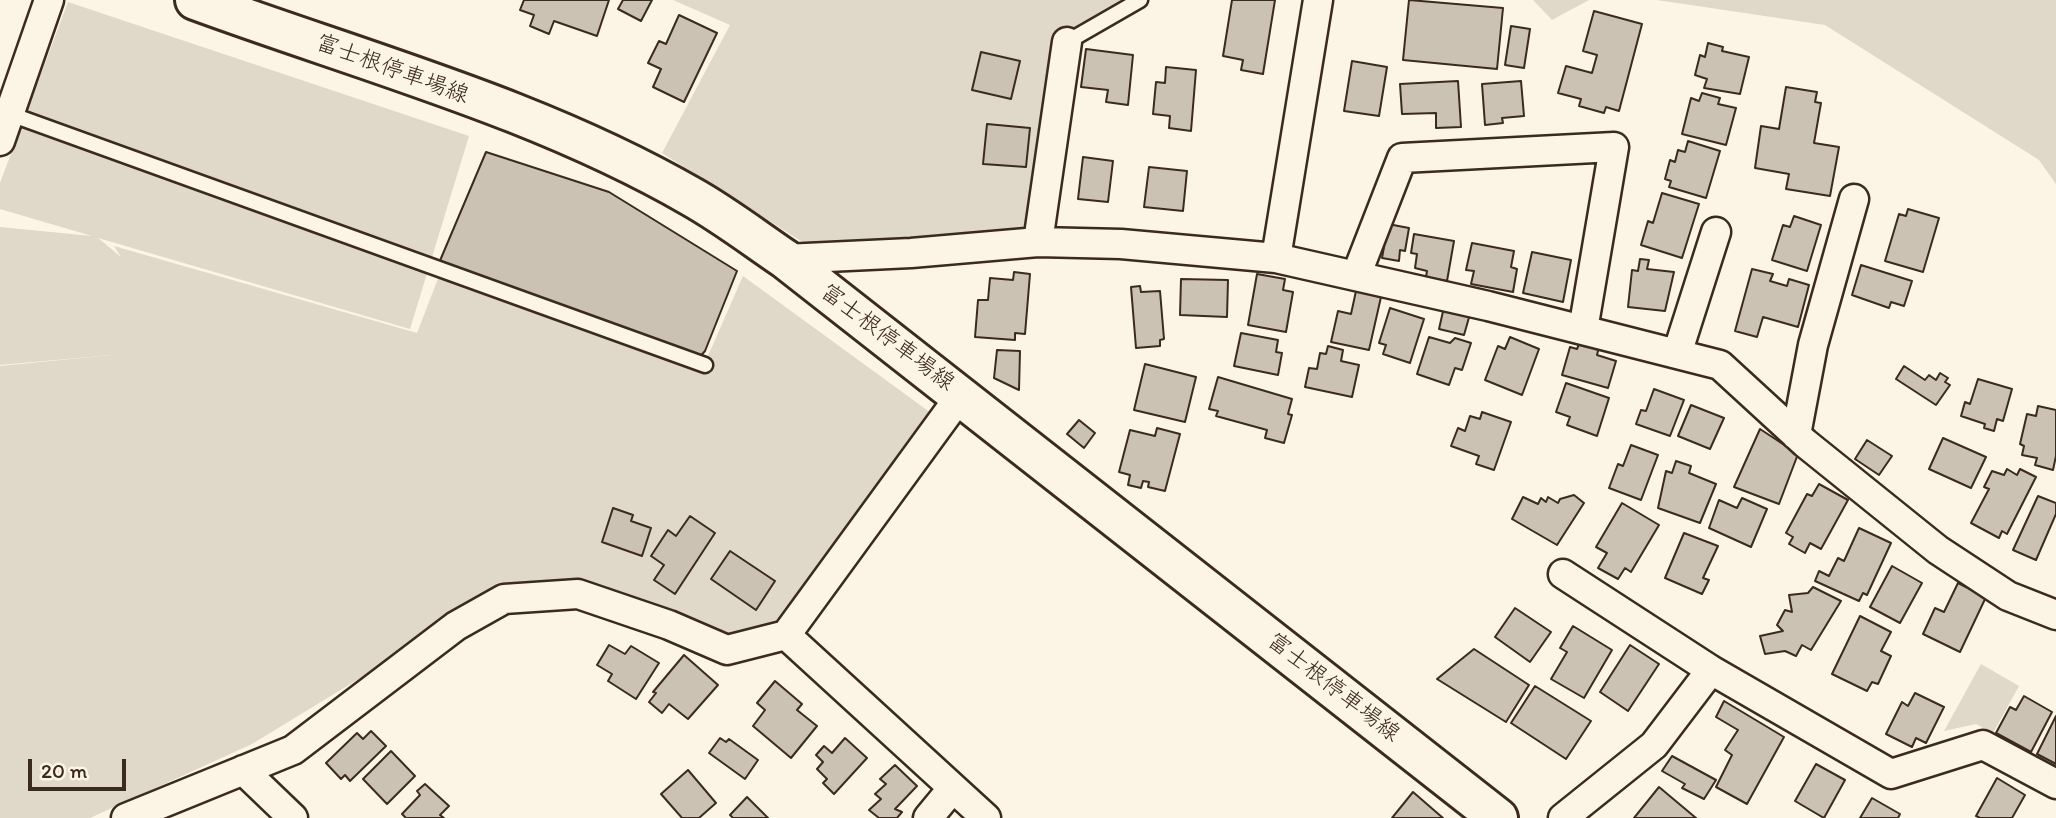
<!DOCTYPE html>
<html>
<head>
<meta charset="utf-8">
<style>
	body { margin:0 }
	#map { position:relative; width:2056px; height:818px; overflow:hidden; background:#fcf5e5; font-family:Itim,sans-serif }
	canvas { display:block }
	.scale { position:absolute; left:28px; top:759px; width:98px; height:32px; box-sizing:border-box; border:4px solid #3b2a1e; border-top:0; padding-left:9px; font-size:21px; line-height:24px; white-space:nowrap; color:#3b2a1e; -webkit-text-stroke:5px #fcf5e5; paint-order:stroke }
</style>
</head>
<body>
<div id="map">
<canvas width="2056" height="818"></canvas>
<div class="scale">20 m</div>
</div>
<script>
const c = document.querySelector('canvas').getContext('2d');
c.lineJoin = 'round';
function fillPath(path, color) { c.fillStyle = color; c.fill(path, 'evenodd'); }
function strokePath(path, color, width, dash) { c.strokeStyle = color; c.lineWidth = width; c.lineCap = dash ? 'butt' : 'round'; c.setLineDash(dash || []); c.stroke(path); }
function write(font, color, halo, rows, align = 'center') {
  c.font = font + ' Itim,"Klee One",sans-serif'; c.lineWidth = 6; c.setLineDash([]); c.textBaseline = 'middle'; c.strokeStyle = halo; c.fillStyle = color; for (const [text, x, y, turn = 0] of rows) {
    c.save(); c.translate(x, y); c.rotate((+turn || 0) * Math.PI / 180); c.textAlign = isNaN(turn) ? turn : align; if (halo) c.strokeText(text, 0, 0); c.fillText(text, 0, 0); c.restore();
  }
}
fillPath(new Path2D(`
	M673,0H1121L1064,33L1033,234L812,248L662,153L730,25Z
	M1533,0H1589L1552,20Z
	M1657,0H2056V184L2039,160L1825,25Z
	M68,2L469,136L410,329L98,238L121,257L114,246L417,333L439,276L704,365L743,276L942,421L786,635L731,645L511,586L252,744L90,818H0V366L112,355L0,365V227L92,236L0,209V183Z
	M1981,664L2019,686L1993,733L1976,724L1944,731Z`), '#e0d8c8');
const building = new Path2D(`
	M524,0H609L597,36L554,21L549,34L530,26L534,15L520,10Z
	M623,0H652L641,21L618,9Z
	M1232,0H1275L1263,74L1241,70L1243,60L1223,56Z
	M1409,0L1503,8L1497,69L1403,60Z
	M1594,11L1642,24L1619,111L1606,107L1604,113L1579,106L1581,99L1558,93L1566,66L1592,73L1597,55L1583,51Z
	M679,15L717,33L684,102L653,87L661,69L648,63L659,41L666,44Z
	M1511,26L1530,29L1524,68L1505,65Z
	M1708,43L1723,47L1722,51L1749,57L1740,94L1704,88L1707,79L1695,75L1700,55L1705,57Z
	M1086,49L1133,55L1128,105L1106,102L1108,90L1081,87Z
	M981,52L1020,61L1011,99L972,90Z
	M1352,61L1387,67L1379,116L1344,111Z
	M1166,67L1196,70L1191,131L1169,128L1170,116L1153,114L1156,82L1165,83Z
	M1458,81L1461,127L1436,128V113L1402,114L1400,84Z
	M1521,81L1524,116L1502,118L1503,123L1485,125L1482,84Z
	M1786,87L1817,92L1815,102L1821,103L1814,143L1839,147L1830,196L1786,189L1789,174L1755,168L1761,126L1779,129Z
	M1702,93L1720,98L1718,104L1736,108L1726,145L1682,134L1691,98L1699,101Z
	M987,124L1030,128L1026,167L983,164Z
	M1688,141L1720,151L1706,198L1669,187L1671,181L1665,179L1670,160L1675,162L1678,150L1685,152Z
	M486,152L609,192L737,271L705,351L696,361L439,263Z
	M1083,157L1113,161L1108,202L1078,199Z
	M1149,167L1187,171L1183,211L1144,207Z
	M1662,193L1699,204L1682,258L1641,245L1648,221L1653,223Z
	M1908,209L1939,218L1923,272L1885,261L1899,214L1906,216Z
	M1794,216L1821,225L1807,271L1772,260L1783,225L1790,227Z
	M1388,224L1409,228L1405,251L1400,250L1399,261L1382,258Z
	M1414,234L1454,241L1447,281L1426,277L1427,271L1415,268L1417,254L1411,253Z
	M1472,243L1514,251L1511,267L1517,269L1513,292L1471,284L1474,271L1466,270Z
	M1532,252L1571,260L1563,302L1523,293Z
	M1640,259L1649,260L1647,269L1674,272L1665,311L1628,307L1632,270L1638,271Z
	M1861,265L1912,281L1904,306L1891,302L1889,308L1852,295Z
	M1752,269L1773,274L1770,281L1787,286L1789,279L1809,285L1798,327L1763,317L1757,337L1735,331Z
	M1014,272L1030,274L1025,334L1015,333V340L975,337L978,300H988L990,278L1013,280Z
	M1257,274L1285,279L1283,290L1293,292L1286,332L1248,325Z
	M1181,279L1228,280L1227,317L1180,315Z
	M1140,286L1141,292L1160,291L1164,339L1160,340V346L1136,348L1131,287Z
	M1356,291L1381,297L1369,350L1331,342L1338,311L1351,314Z
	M1444,307L1470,314L1464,335L1439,329Z
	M1390,308L1424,319L1410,363L1383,354L1386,345L1379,343Z
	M1241,333L1278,340L1276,352L1282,353L1278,375L1234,366Z
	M1429,337L1450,343L1455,338L1471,343L1462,370L1455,368L1449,385L1417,374Z
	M1510,337L1539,349L1522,395L1485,380L1498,346L1505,349Z
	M1580,342L1599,347L1597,355L1616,361L1608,388L1562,375L1570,347L1577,349Z
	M1328,346L1343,350L1341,361L1359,365L1352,397L1305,387L1309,368L1317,369L1320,353L1326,354Z
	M997,350L1020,351L1019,390L994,378Z
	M1145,364L1196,377L1185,422L1134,410Z
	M1904,366L1925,380L1929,375L1936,380L1940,373L1948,378L1945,382L1950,385L1936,405L1896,379Z
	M1218,377L1292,399L1288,414L1292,415L1284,443L1265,438L1267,430L1216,416L1218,411L1209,409Z
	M1978,379L2012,389L2003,421L1997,419L1994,431L1984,428L1985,424L1961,416L1965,402L1970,404Z
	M1566,383L1609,398L1597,436L1567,425L1570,417L1556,412Z
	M1654,389L1684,400L1670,436L1636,424L1641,410L1646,411Z
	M1691,405L1724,418L1710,449L1678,436Z
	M2038,406L2056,410V456L2053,470L2035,465L2037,458L2022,455L2024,446L2020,444L2027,414L2036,416Z
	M1482,412L1511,422L1494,470L1476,464L1479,456L1451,446L1458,428L1465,431L1470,416L1480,419Z
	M1079,420L1095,433L1084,448L1067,434Z
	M1157,428L1180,434L1165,491L1148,487L1149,482L1143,481L1141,488L1128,485L1130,475L1119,472L1130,430L1155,436Z
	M1760,429L1798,454L1779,504L1734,487Z
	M1943,438L1986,457L1971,488L1929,469Z
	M1867,440L1892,456L1879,475L1855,459Z
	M1631,445L1658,455L1641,500L1609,488L1618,464L1623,466Z
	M1676,461L1691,466L1689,473L1716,484L1700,523L1658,508L1666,471L1672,473Z
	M2007,469L2017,475L2020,469L2036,477L2007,534L2002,531L1999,538L1971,523L1989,489L1984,487L1992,471L2004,475Z
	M1819,484L1848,500L1821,549L1810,543L1805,553L1789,544L1793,537L1786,533L1807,494L1812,496Z
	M1574,495L1584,503L1557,545L1512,519L1523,497L1538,504L1541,498L1546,502L1548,497L1558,503L1560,499Z
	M2038,496L2056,503V514L2036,560L2013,550Z
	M1742,498L1767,509L1751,547L1709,528L1719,500L1737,508Z
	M1622,503L1659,525L1631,572L1625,568L1618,579L1598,568L1607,553L1596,547Z
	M613,508L633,515L631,521L651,528L642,556L602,542Z
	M690,516L715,533L675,594L654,580L664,565L651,556L668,530L676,536Z
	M1859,528L1891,543L1867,595L1863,593L1859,601L1815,581L1819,571L1829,576L1838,558L1844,561Z
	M1684,533L1718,546L1703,578L1709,580L1702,594L1665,578Z
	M730,551L775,581L756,610L711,579Z
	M1892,566L1922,583L1900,623L1870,607Z
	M1958,583L1986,597L1960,652L1923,634L1935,608L1944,612Z
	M1813,587L1841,601L1811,650L1802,645L1796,656L1785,651L1765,654L1760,636L1783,631L1777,625L1785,610L1792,612L1789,595L1808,593Z
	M1515,608L1551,632L1530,662L1495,637Z
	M1860,616L1891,632L1881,651L1891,656L1878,684L1872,682L1867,691L1832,674Z
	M1573,626L1612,650L1584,698L1551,679L1567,652L1560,648Z
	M609,645L625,654L631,646L659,663L636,699L608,681L612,674L597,665Z
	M1630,645L1659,664L1628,711L1600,692Z
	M1474,649L1529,685L1506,722L1437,679Z
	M684,655L718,685L688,719L669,704L662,713L649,702L656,693L653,692Z
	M775,681L802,704L797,710L817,726L791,758L753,726L765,710L757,703Z
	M1535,686L1591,721L1566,759L1511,723Z
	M1915,693L1944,707L1926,743L1916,738L1912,747L1886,734L1902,702L1908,706Z
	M2024,696L2052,712L2031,752L1996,733L2010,707L2016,710Z
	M1724,701L1784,737L1747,804L1716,787L1732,755L1725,750L1738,730L1716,717Z
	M2056,716V764L2037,754Z
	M371,731L386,746L350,781L345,775L341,779L326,763L357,733L363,739Z
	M720,738L726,742L729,739L758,760L745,779L709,753Z
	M845,738L867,758L834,794L823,783L827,779L817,769L823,762L816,755L824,746L832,753Z
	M391,751L415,776L387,804L363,779Z
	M1672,756L1716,780L1704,799L1682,788L1685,784L1662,771Z
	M1816,764L1845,780L1824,818L1795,801Z
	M895,765L917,786L895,809L902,812L897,818H879L869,810L881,799L875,794L886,784L880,779Z
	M688,770L716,803L699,818H682L661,794Z
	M1997,778L2025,795L2012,818H1980L1976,816Z
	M425,784L449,806L440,815L444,818H406L402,814L420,795L417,791Z
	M1659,787L1696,818H1634Z
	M1413,792L1443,818H1392Z
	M747,797L768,818H733L730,815Z
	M1872,798L1900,814L1898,818H1860Z`);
fillPath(building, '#ccc2b3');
strokePath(building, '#3b2a1e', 2);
const lane = new Path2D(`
	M1067,42L1140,0
	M10,114L705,365`);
const street = new Path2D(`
	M0,141L49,0
	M1038,242L1067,42
	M1276,258L1318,0
	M785,259L911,253L1038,242L1121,244L1276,258L1488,306L1720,365L1805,443L1938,550L2008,596L2056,615
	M1356,276L1402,158L1614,147L1583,330
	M1677,354L1716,232
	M1796,435L1813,345L1854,199
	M1563,574L1711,670L1891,774L1983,745L2056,784
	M786,635L986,818
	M243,770L293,818
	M126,818L293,750L456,626L504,599L578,594L669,625L727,650L786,635L961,395
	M928,818L952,789
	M1563,818L1654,745L1711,670`);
const secondary = new Path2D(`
	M195,0C361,61 538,108 692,197C724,215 754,238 785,259L1498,818`);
strokePath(lane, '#3b2a1e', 19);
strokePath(street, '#3b2a1e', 33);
strokePath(secondary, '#3b2a1e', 44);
strokePath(lane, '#fcf5e5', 14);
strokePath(street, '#fcf5e5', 28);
strokePath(secondary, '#fcf5e5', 38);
write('23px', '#3b2a1e', '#fcf5e5', [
	["富士根停車場線",392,70,20],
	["富士根停車場線",887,338,37],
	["富士根停車場線",1333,688,38]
]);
</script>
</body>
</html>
